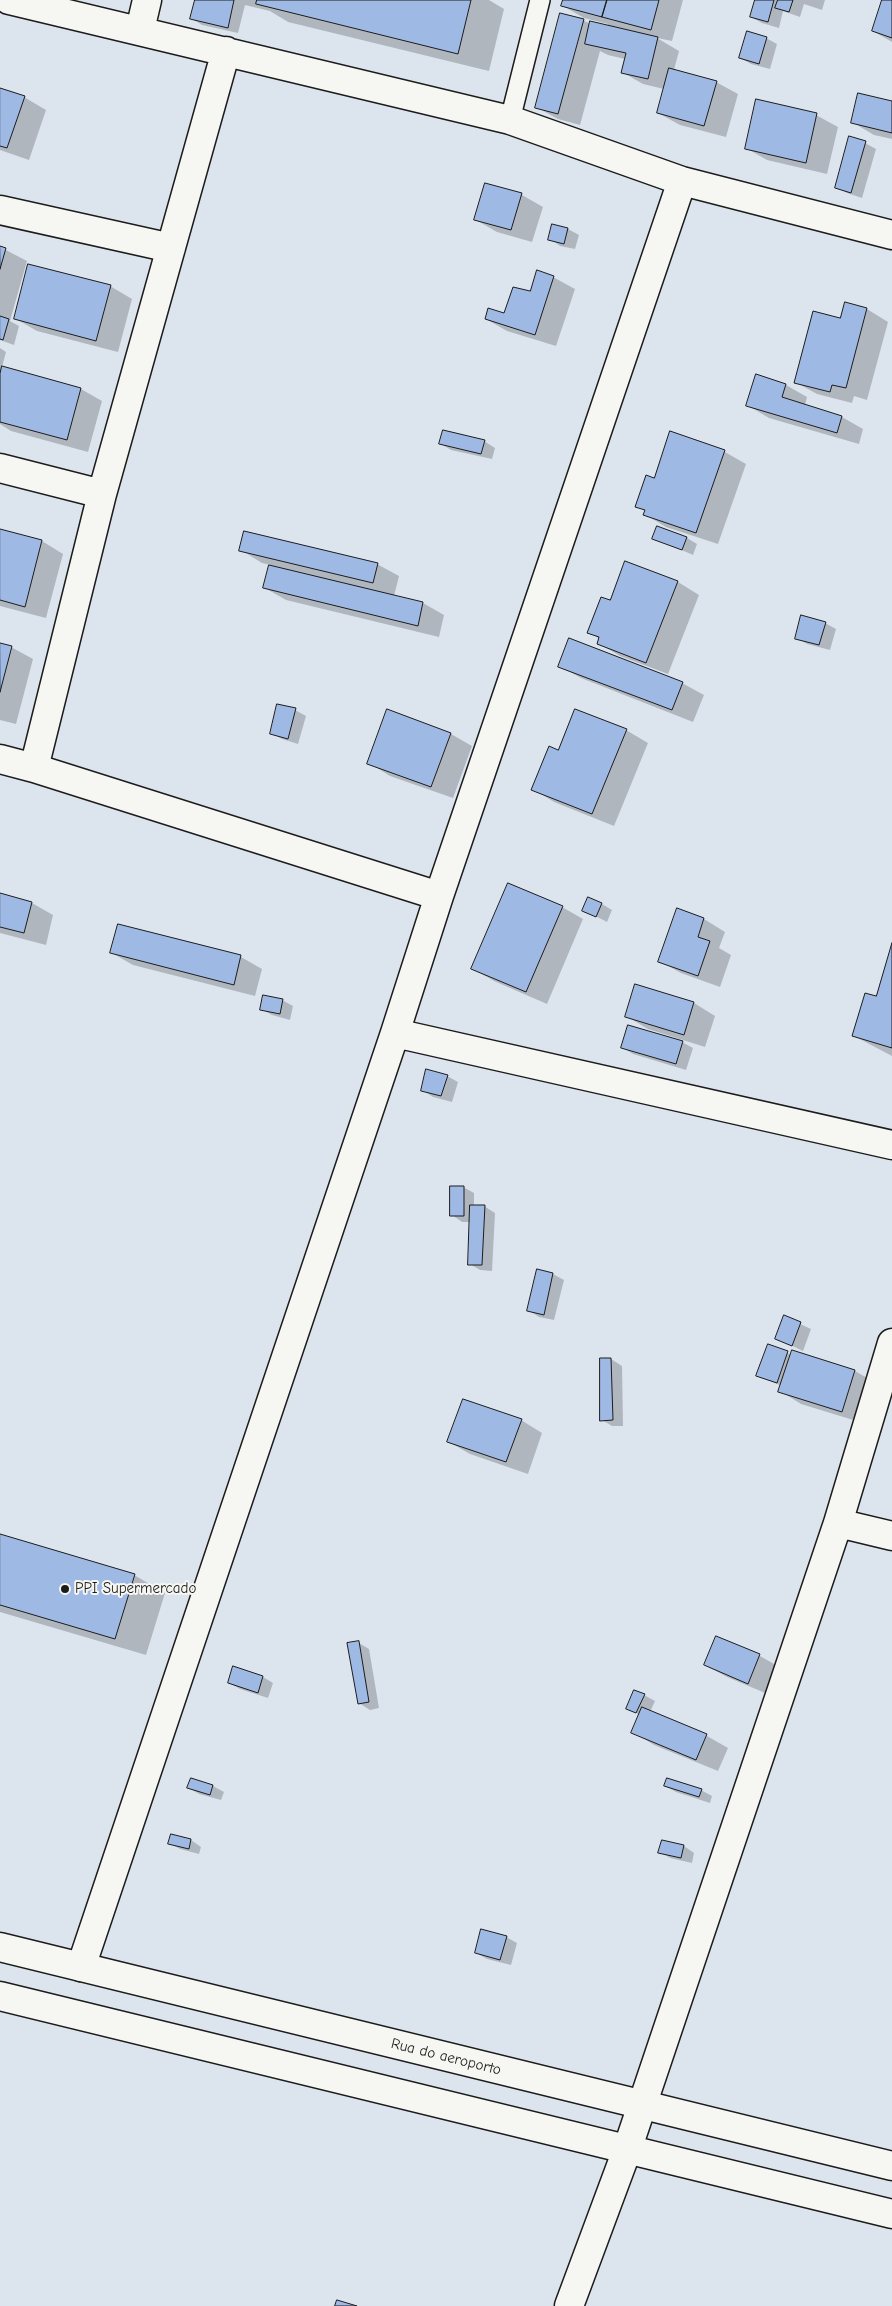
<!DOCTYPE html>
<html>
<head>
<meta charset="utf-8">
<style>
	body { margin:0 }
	canvas { display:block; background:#dce4ee }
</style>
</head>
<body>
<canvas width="892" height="2306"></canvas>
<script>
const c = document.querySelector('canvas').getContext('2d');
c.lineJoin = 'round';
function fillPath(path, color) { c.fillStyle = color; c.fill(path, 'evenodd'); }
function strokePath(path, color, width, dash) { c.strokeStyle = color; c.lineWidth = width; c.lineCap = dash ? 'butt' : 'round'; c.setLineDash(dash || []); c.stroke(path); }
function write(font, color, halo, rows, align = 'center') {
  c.font = font + ' "Comic Neue",sans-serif'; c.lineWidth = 4; c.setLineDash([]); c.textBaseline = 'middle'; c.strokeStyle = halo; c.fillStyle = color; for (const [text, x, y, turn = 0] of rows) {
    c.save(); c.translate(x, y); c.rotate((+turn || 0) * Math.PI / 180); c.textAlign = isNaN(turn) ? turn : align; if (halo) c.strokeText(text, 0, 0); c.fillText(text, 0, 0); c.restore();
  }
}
fillPath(new Path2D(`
	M196,0H489L504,9L489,71L288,22L270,11L245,5L238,33L202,25L191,18Z
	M564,0H683L672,41L657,38L679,51L674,70L716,82L738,94L726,137L680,125L658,113L664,89L643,84L622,72L625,59L608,55L600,51L580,125L558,119L536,107L583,20L590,24L607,27L608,24L584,18L563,6Z
	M756,0H825L822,10L804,4L800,17L783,11L779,28L762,23L751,17Z
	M884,0H892V42L873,31Z
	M766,38L777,44L770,69L751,64L740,58Z
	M0,89L24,97L46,110L29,160L0,150Z
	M892,103V139L874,135L852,122Z
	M816,115L838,127L827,174L767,160L746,148Z
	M865,143L876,149L862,198L847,193L836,187Z
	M486,184L522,195L543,207L532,242L497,232L476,220Z
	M553,225L568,229L579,235L575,249L560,246L550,239Z
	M0,247L27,261L10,321L19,326L14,345L0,340Z
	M553,277L575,289L556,346L507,331L486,319L505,314Z
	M110,286L132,299L118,352L37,331L16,319Z
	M846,304L867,309L888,322L867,400L854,396L852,403L817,394L795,382L841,319Z
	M0,348L6,352L2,367L81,389L102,401L88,452L11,431L0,424Z
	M757,376L786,385L807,397L805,405L842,417L863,429L859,444L769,418L747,405Z
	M671,433L725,452L746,464L718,544L666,527L644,514L646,511L637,506L655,480Z
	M484,441L495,448L492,459L451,450L441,444Z
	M0,531L42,541L63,554L46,618L0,606Z
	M654,538H687L697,544L693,555Z
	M241,550L377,564L399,576L394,596L423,603L444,615L439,637L286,600L265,588L271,565L262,563Z
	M626,562L678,582L699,595L668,674L620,656L598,643L600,639L588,632L610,601Z
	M825,623L836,629L830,650L807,644L797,638Z
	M0,644L11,647L33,659L16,724L0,720Z
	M559,666L682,683L704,695L693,722L581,678Z
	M295,710L306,716L298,744L282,739L271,733Z
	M388,711L451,734L472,746L453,798L390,776L369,763Z
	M626,730L648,743L614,826L554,802L533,789L558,752Z
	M0,895L32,903L53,915L46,945L0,933Z
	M602,904L612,910L607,922L584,910Z
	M562,907L583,919L547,1004L494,981L473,969Z
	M704,919L725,932L719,948L731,955L720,987L681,973L659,961Z
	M892,947V1056L854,1036L877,998Z
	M112,953L241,957L262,969L255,996L133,965Z
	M282,1000L293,1006L290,1020L272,1015L261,1009Z
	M694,1003L715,1016L705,1047L648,1029L626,1016Z
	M682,1042L693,1048L686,1070L633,1054L623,1048Z
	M447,1076L458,1082L452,1102L433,1097L422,1090Z
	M463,1187L474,1193V1206H484L495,1213L492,1271L480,1270L470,1264L471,1222H462L452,1215Z
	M538,1270L553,1274L564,1280L554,1320L539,1317L528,1310Z
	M785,1317L811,1329L803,1351L776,1338Z
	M768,1346L792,1355L855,1371L876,1383L863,1423L801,1404L780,1391L782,1386L758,1376Z
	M611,1359L622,1366L623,1426H612L602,1420Z
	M521,1420L542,1433L528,1474L470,1454L449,1442Z
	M0,1535L134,1575L165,1593L146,1655L0,1612Z
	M717,1637L760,1656L781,1668L770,1695L727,1677L705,1665Z
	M359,1643L369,1649L379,1708L370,1710L359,1703Z
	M263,1677L273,1683L268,1698L240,1689L229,1683Z
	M644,1695L655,1701L650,1712L707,1736L728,1748L718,1771L654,1745L633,1732L640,1715L627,1708Z
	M192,1779L213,1786L224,1792L221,1800L199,1794L189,1788Z
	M665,1786L701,1790L712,1796L710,1803L676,1792Z
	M191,1840L201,1847L199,1854L180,1849L169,1843Z
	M663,1841L684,1846L694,1853L692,1863L670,1858L660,1852Z
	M506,1937L517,1943L511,1965L487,1959L476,1953Z`), '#0003');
const building = new Path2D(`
	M195,0H234L228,28L190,19Z
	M257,0H471L458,54L256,4Z
	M563,0H607L602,17L561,6Z
	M607,0H659L651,30L602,17Z
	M755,0H774L768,22L750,17Z
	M778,0H793L789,12L775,8Z
	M882,0H892V38L872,31Z
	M560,13L584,19L558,114L535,108Z
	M590,21L658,37L648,79L621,73L626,53L585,44Z
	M747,31L767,37L759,64L739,58Z
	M669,68L717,81L704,126L657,113Z
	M0,88L25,96L7,148L0,146Z
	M858,93L892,101V133L851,123Z
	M756,99L817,113L806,163L745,149Z
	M849,136L866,141L851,193L835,188Z
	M485,183L522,193L511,230L474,220Z
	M552,224L568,228L564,244L548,240Z
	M0,246L6,248L0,269Z
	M28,264L111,285L96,341L14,319Z
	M537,270L554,276L535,335L485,319L488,308L504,313L513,287L530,291Z
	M845,302L867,308L846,388L832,385L830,392L794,383L813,311L840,318Z
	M0,316L9,319L3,340L0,339Z
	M2,366L81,388L67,440L0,422V374Z
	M756,374L786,384L782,397L842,416L837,433L746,406Z
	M443,430L485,440L481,454L439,444Z
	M670,431L725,450L696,533L643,515L645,510L635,507L646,475L654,478Z
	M657,526L687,537L682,550L652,539Z
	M0,529L42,540L25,607L0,600Z
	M244,531L378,563L373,583L239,551Z
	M625,561L678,581L646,663L597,644L599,637L587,633L601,597L610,600Z
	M269,565L423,602L418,626L263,588Z
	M801,615L826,622L819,645L795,639Z
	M569,638L683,682L672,710L558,667Z
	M0,643L12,646L0,692Z
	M277,704L296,708L288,739L270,734Z
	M387,709L451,733L431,787L367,764Z
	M575,709L627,729L592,814L531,790L549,746L558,750Z
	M508,883L563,906L526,992L471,969Z
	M0,893L32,902L24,933L0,927Z
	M588,897L602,903L596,917L582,911Z
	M677,908L704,918L698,937L710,941L698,976L658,962Z
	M118,924L241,955L234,985L110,953Z
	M892,943V1048L852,1036L865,993L876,996Z
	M635,984L694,1002L684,1035L625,1017Z
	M263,995L283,999L280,1014L260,1010Z
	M628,1025L683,1041L676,1064L621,1048Z
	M426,1069L448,1075L441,1096L421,1091Z
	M450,1186H464V1216H450Z
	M470,1205H485L482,1265H468Z
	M537,1269L553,1273L544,1315L527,1311Z
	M784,1315L801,1322L792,1346L775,1339Z
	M768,1344L788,1351L777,1383L756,1376Z
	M792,1350L855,1370L842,1412L778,1392Z
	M600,1358H611L613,1420L600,1421Z
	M463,1399L522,1419L506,1462L447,1442Z
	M0,1534L135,1574L115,1639L0,1605Z
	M716,1636L760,1654L748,1684L704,1665Z
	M359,1641L369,1702L358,1704L347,1643Z
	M233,1666L263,1676L258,1693L228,1683Z
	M634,1690L645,1694L636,1713L626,1709Z
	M642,1707L707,1734L696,1760L631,1733Z
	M191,1778L213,1785L210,1795L187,1788Z
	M667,1778L702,1789L699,1797L664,1786Z
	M171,1834L191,1839L189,1849L168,1844Z
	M662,1840L684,1845L681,1858L658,1853Z
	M481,1929L507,1936L500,1960L475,1953Z
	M337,2300L357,2306H335Z`);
fillPath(building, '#9fb9e5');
strokePath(building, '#1c1c1c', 1);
const service = new Path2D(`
	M510,120L540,0`);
const minor = new Path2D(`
	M9,0L510,120L682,181L892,235
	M140,30L147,0
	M0,210L171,248
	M0,468L102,494
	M0,759L34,768L439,896
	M34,768L102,494L226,51
	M395,1033L892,1145
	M838,1523L892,1536
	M81,1967L395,1033L439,896L682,181
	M569,2306L627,2150L838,1523L892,1343`);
const secondary = new Path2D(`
	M0,1947L892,2166
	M0,1996L892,2214`);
strokePath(service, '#1c1c1c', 22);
strokePath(minor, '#1c1c1c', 31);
strokePath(secondary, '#1c1c1c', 31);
strokePath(service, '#f6f6f2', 19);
strokePath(minor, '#f6f6f2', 28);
strokePath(secondary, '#f6f6f2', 28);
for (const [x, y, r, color] of [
	[65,1589,5,"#1c1c1c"]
]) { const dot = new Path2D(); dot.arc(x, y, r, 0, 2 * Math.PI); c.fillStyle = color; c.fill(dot); strokePath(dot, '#f6f6f2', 2); }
write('15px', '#1c1c1c', '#f6f6f2', [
	["PPI Supermercado",75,1589]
], 'left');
write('15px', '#1c1c1c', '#f6f6f2', [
	["Rua do aeroporto",446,2057,14]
]);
</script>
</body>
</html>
